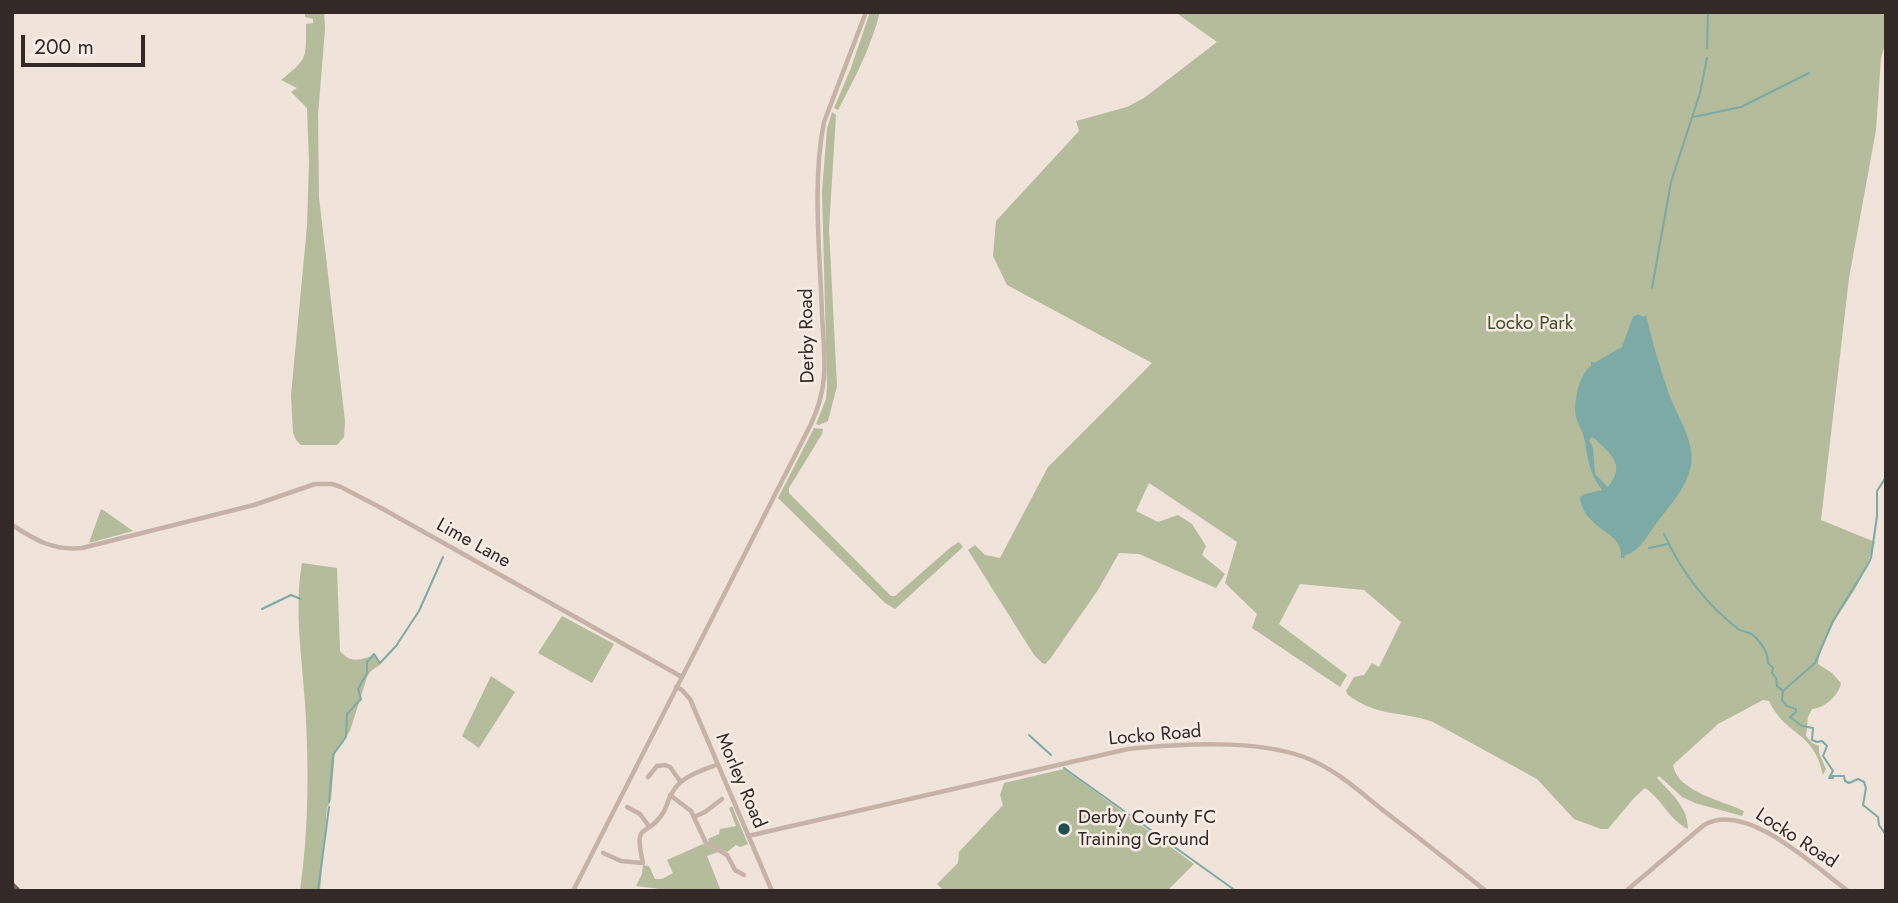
<!DOCTYPE html>
<html>
<head>
<meta charset="utf-8">
<style>
	body { margin:0 }
	#map { position:relative; width:1898px; height:903px; overflow:hidden; background:#efe3da; font-family:Jost,sans-serif }
	canvas { display:block }
	.frame { position:absolute; inset:0; border:14px solid #332927; pointer-events:none }
	.scale { position:absolute; left:21px; top:35px; width:124px; height:32px; box-sizing:border-box; border:4px solid #332927; border-top:0; padding-left:9px; font-size:21px; line-height:24px; white-space:nowrap; color:#332927; -webkit-text-stroke:5px #f7ede5; paint-order:stroke }
</style>
</head>
<body>
<div id="map">
<canvas width="1898" height="903"></canvas>
<div class="frame"></div>
<div class="scale">200 m</div>
</div>
<script>
const c = document.querySelector('canvas').getContext('2d');
c.lineJoin = 'round';
function fillPath(path, color) { c.fillStyle = color; c.fill(path, 'evenodd'); }
function strokePath(path, color, width, dash) { c.strokeStyle = color; c.lineWidth = width; c.lineCap = dash ? 'butt' : 'round'; c.setLineDash(dash || []); c.stroke(path); }
function write(font, color, halo, rows, align = 'center') {
  c.font = font + ' Jost,sans-serif'; c.lineWidth = 5; c.setLineDash([]); c.textBaseline = 'middle'; c.strokeStyle = halo; c.fillStyle = color; for (const [text, x, y, turn = 0] of rows) {
    c.save(); c.translate(x, y); c.rotate((+turn || 0) * Math.PI / 180); c.textAlign = isNaN(turn) ? turn : align; if (halo) c.strokeText(text, 0, 0); c.fillText(text, 0, 0); c.restore();
  }
}
fillPath(new Path2D(`
	M305,12H324L325,29L318,115L319,197L345,421L344,437L337,445H301L296,440L293,433L291,395L307,226L309,162L307,108L291,92L297,88L281,80C308,58 306,59 306,24L313,23V19L305,17Z
	M870,12H880C871,47 855,78 838,110L834,108L851,68Z
	M1175,12H1886V41L1881,58L1876,130L1849,278L1821,520L1875,542C1871,552 1868,564 1863,574C1849,604 1822,630 1818,664L1832,673L1841,683C1839,695 1825,708 1812,709L1808,717L1806,736L1812,743L1819,746V753L1826,769L1823,775C1814,730 1786,737 1769,701L1763,700L1718,724L1673,765C1677,792 1724,801 1744,811L1742,816L1695,803L1682,797L1659,776L1657,778C1671,793 1688,807 1688,829C1668,819 1663,800 1645,788L1634,798L1608,829H1601L1574,819L1537,779L1433,722C1399,710 1380,718 1348,695L1346,691L1354,677L1364,675L1372,663L1379,667L1401,622L1364,590L1300,584L1279,624L1347,675L1340,687L1252,628L1257,614L1225,583L1237,542L1149,483L1136,511L1158,522L1178,515L1192,524L1206,546L1202,555L1225,574L1216,588L1139,554L1119,553L1098,590L1050,659L1045,664L1042,663L1034,655L968,550L975,545L985,555L1000,558L1048,467L1152,363L1007,285L993,256L996,221L1079,131L1076,121L1127,107L1144,98L1217,42Z
	M832,112L836,115L829,229L837,386L828,421L819,425L816,424L826,399L827,386L822,191L827,129Z
	M814,428L823,429L822,434L789,488V493L891,596H895L951,547L959,542L963,547L895,609L885,603L778,498Z
	M101,509L103,510L133,531L89,543Z
	M302,563L337,568L340,651C351,664 360,660 375,655L381,664L371,671L367,677L350,731L335,752L331,800L327,808L320,891H300C309,827 309,767 305,703C302,657 294,608 302,563Z
	M562,616L614,644L592,683L538,653Z
	M491,676L515,692L479,748L462,736Z
	M1064,769L1194,864L1167,891H944L937,884L958,863L959,852L1003,805L1000,795L1004,783Z
	M732,806L748,844L740,847L736,845L727,852L710,844L708,839L719,834L720,829L736,826L729,808Z
	M703,844L718,852L707,856L721,891H676L636,886L642,874L643,865L649,866L655,879H662L673,873L667,860Z`), '#b4bc9b');
fillPath(new Path2D(`
	M1638,314L1643,317L1646,315C1652,342 1660,368 1669,394C1677,416 1695,441 1691,466C1686,488 1671,504 1658,521C1648,534 1640,552 1625,555L1624,558H1621C1625,531 1583,530 1580,497L1585,494L1602,490C1588,471 1589,461 1584,438C1583,431 1578,425 1576,417C1573,403 1579,374 1591,366V361L1594,363L1622,347L1633,317ZM1593,437C1610,454 1627,463 1608,487L1595,474L1593,448L1589,440Z`), '#7baaa7');
strokePath(new Path2D(`
	M1707,48L1708,12
	M1693,117L1741,107L1809,73
	M1652,288L1671,182L1700,93L1707,58
	M1664,534C1681,571 1705,603 1738,629C1743,632 1749,632 1753,635C1762,643 1768,652 1768,663L1773,668L1772,673L1776,678L1777,686L1783,691L1782,700L1787,706L1796,709V712L1790,717L1802,726L1813,728L1812,740L1817,742L1822,741L1827,746L1823,756L1833,771L1829,778H1833L1832,776H1844L1845,781L1849,783L1858,779L1864,782L1866,788L1863,805L1878,817L1879,825L1886,835
	M1649,548L1668,544
	M262,609L291,595L301,599
	M1783,691L1815,663L1833,621L1867,566L1871,558L1877,516V491L1886,477
	M1029,735L1051,755
	M1064,768L1236,891
	M329,802L333,755L346,737L347,714L361,699L358,689L367,673V662L374,654L380,663L396,646L419,611L443,557
	M318,891L329,807`), '#7baaa7', 2);
strokePath(new Path2D(`
	M12,525C35,540 54,551 82,548L254,505L315,484H332L341,487L383,509L682,677
	M676,687L682,690L690,699L772,891
	M648,777L657,766L665,765L670,767L680,781
	M670,795L691,811L706,843L727,855L735,870L744,875
	M627,807L640,814L648,825
	M694,817L705,812L722,799
	M748,836L1128,749C1180,744 1255,739 1304,757C1334,768 1359,791 1384,811C1418,837 1452,864 1486,891
	M603,853L621,861L643,863C633,819 646,840 663,813C667,807 668,799 672,793C681,776 701,771 718,764
	M573,891L811,424C830,384 824,356 822,314C820,253 812,181 824,122L866,12
	M1626,891L1704,825C1746,800 1814,866 1848,891`), '#c6b2a7', 4.5);
strokePath(new Path2D(`
	M12,885L18,891`), '#746059', 6);
for (const [x, y, r, color] of [
	[1064,829,7,"#205150"]
]) { const dot = new Path2D(); dot.arc(x, y, r, 0, 2 * Math.PI); c.fillStyle = color; c.fill(dot); strokePath(dot, '#f7ede5', 2.5); }
write('19px', '#454f2d', '#f7ede5', [
	["Locko Park",1530,324]
]);
write('19px', '#332927', '#f7ede5', [
	["Derby Road",808,336,-91],
	["Lime Lane",473,544,29],
	["Locko Road",1155,736,-5],
	["Morley Road",740,781,67],
	["Locko Road",1796,839,33]
]);
write('19px', '#332927', '#f7ede5', [
	["Derby County FC",1078,818],
	["Training Ground",1078,840]
], 'left');
</script>
</body>
</html>
